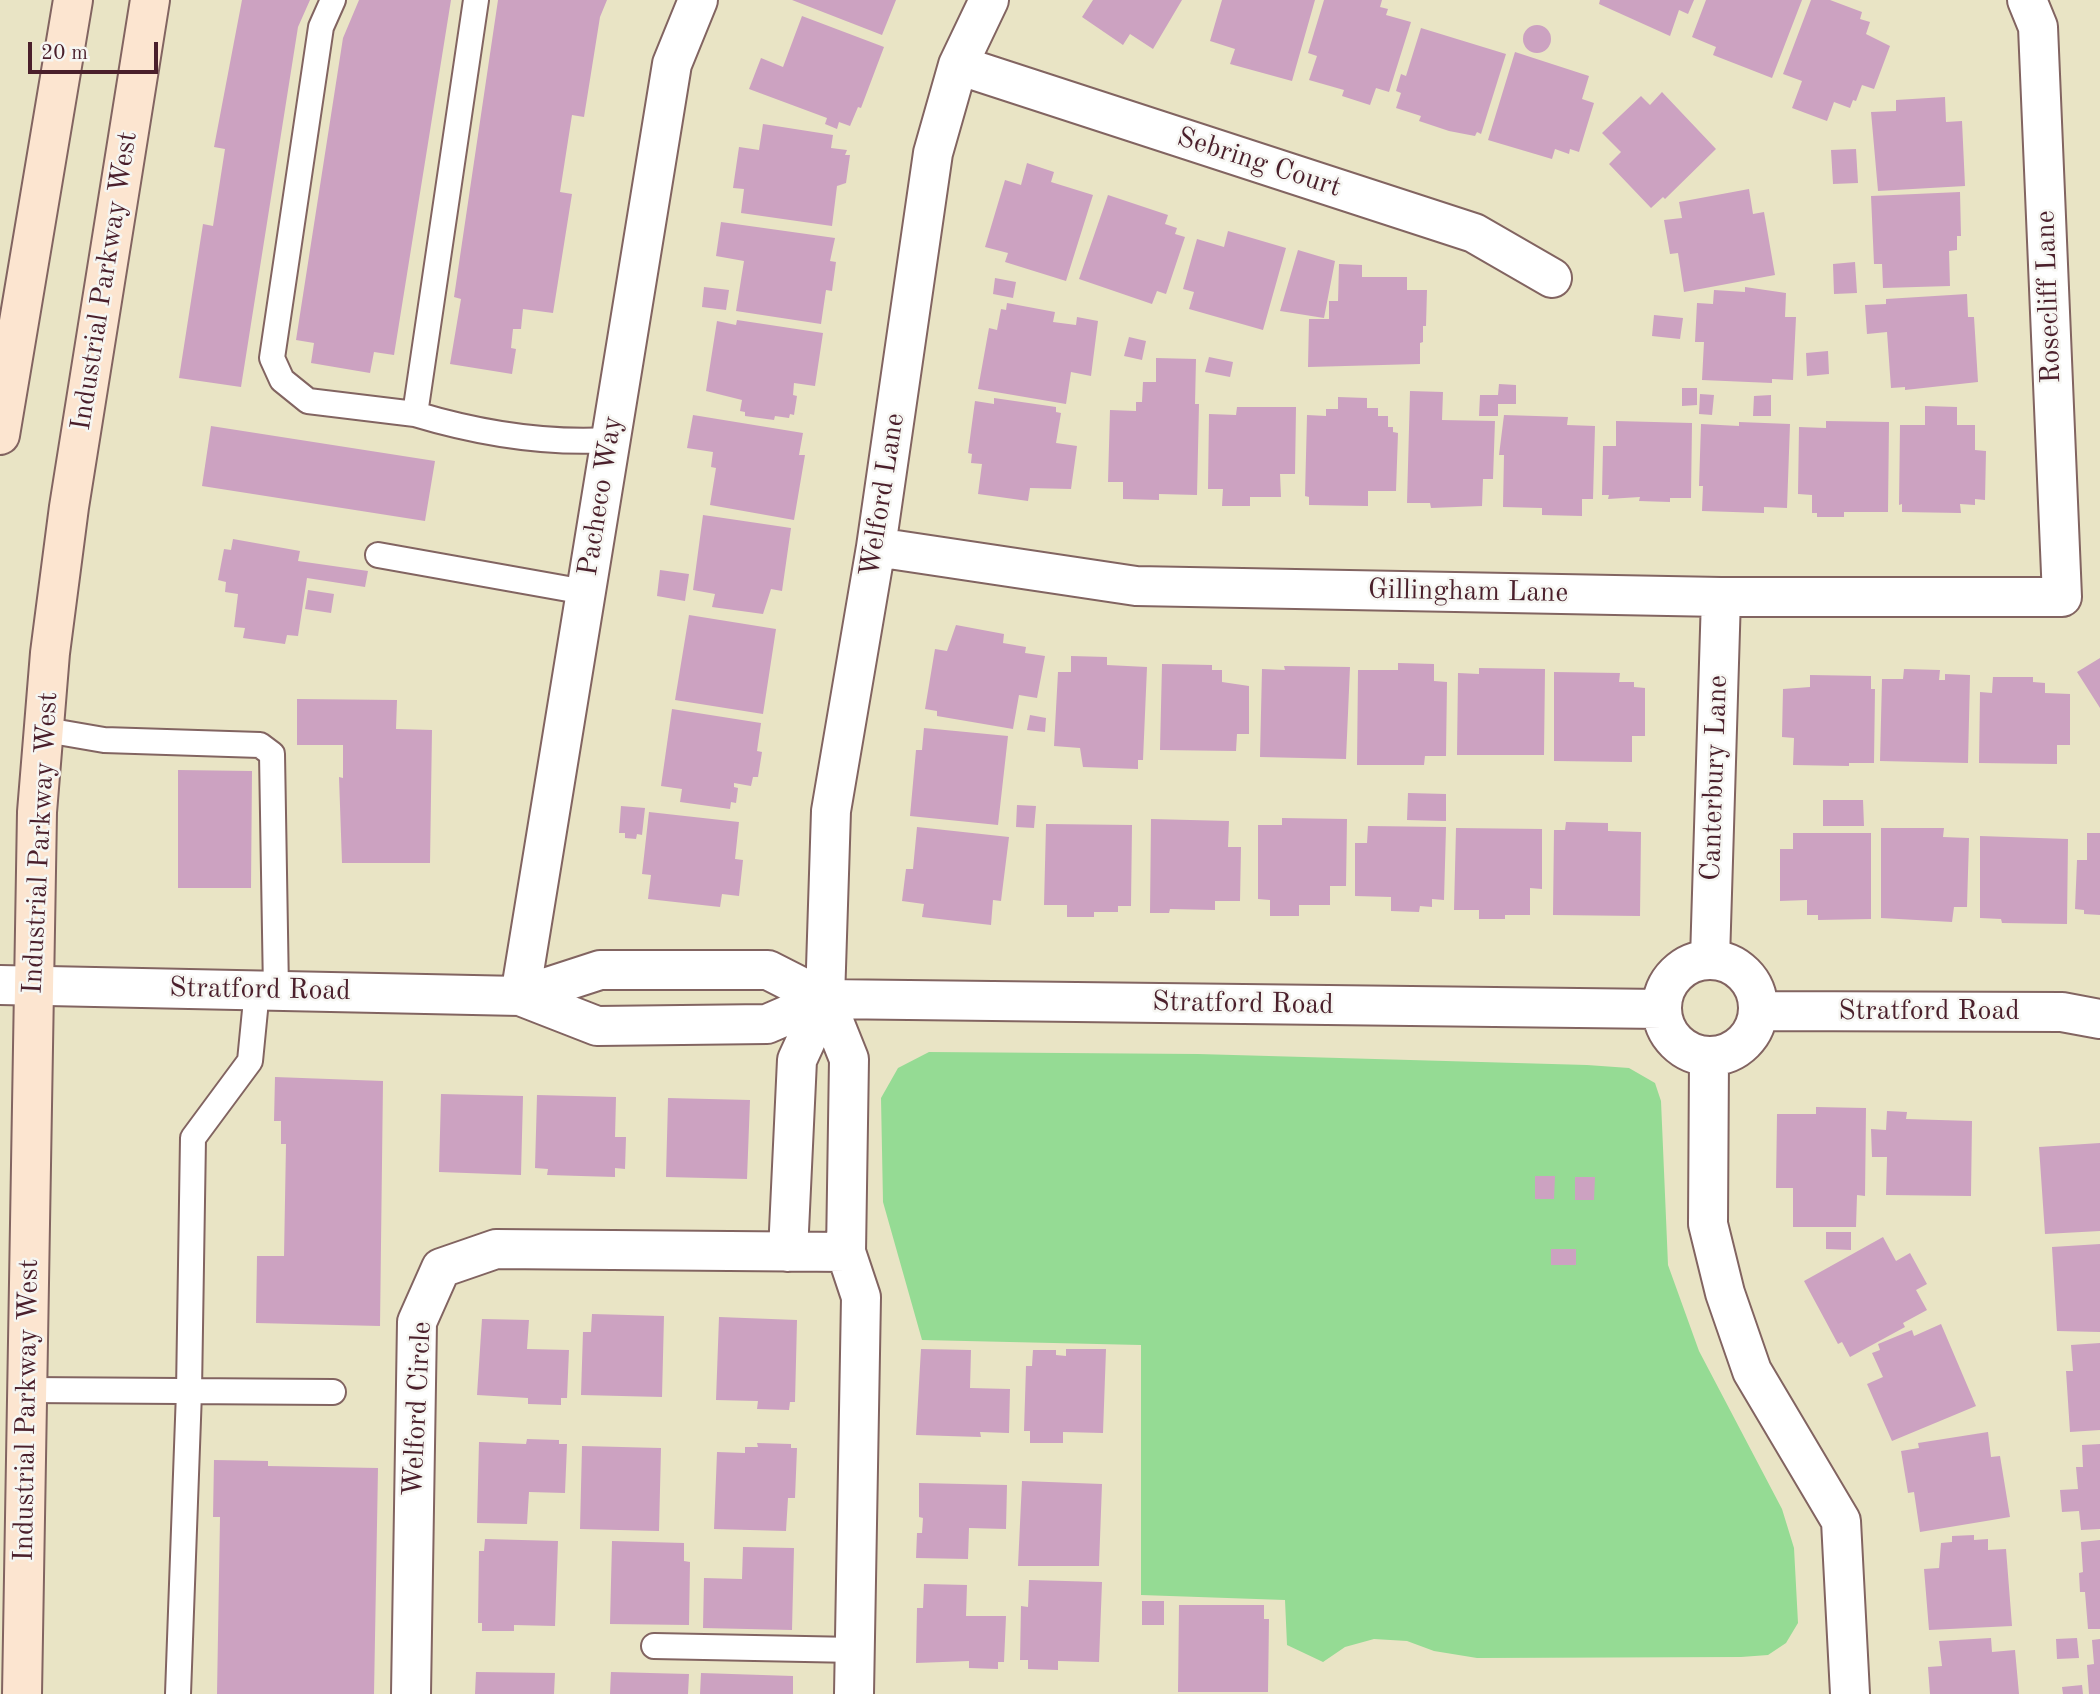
<!DOCTYPE html>
<html>
<head>
<meta charset="utf-8">
<style>
	body { margin:0 }
	#map { position:relative; width:2100px; height:1694px; overflow:hidden; background:#e9e4c5; font-family:"Old Standard TT",serif }
	canvas { display:block }
	.scale { position:absolute; left:28px; top:42px; width:130px; height:32px; box-sizing:border-box; border:4px solid #4a1f2b; border-top:0; padding-left:9px; font-size:21px; line-height:24px; white-space:nowrap; color:#4a1f2b; -webkit-text-stroke:5px #f6f6f2; paint-order:stroke }
</style>
</head>
<body>
<div id="map">
<canvas width="2100" height="1694"></canvas>
<div class="scale">20 m</div>
</div>
<script>
const c = document.querySelector('canvas').getContext('2d');
c.lineJoin = 'round';
function fillPath(path, color) { c.fillStyle = color; c.fill(path, 'evenodd'); }
function strokePath(path, color, width, dash) { c.strokeStyle = color; c.lineWidth = width; c.lineCap = dash ? 'butt' : 'round'; c.setLineDash(dash || []); c.stroke(path); }
function write(font, color, halo, rows, align = 'center') {
  c.font = font + ' "Old Standard TT",serif'; c.lineWidth = 5; c.setLineDash([]); c.textBaseline = 'middle'; c.strokeStyle = halo; c.fillStyle = color; for (const [text, x, y, turn = 0] of rows) {
    c.save(); c.translate(x, y); c.rotate((+turn || 0) * Math.PI / 180); c.textAlign = isNaN(turn) ? turn : align; if (halo) c.strokeText(text, 0, 0); c.fillText(text, 0, 0); c.restore();
  }
}
fillPath(new Path2D(`
	M929,1052L1198,1054L1587,1065L1629,1068L1655,1083L1661,1101L1668,1265L1699,1351L1782,1509L1794,1548L1798,1623L1786,1643L1768,1655L1741,1657L1477,1658L1434,1651L1407,1641L1374,1639L1345,1647L1323,1662L1287,1645L1285,1600L1141,1595V1345L922,1340L883,1202L881,1098L898,1068Z`), '#95db94');
fillPath(new Path2D(`
	M242,0H310L298,27L241,387L179,378L203,224L213,226L225,149L214,147Z
	M359,0H451L394,355L374,352L370,373L311,363L314,343L296,340L343,38Z
	M498,0H607L600,17L584,117L572,115L560,192L572,194L553,313L523,309L521,329H513L511,348L516,349L512,374L450,364L461,299L454,297Z
	M792,0H896L882,35Z
	M1093,0H1182L1153,49L1130,34L1123,45L1082,17Z
	M1222,0H1315L1292,81L1230,64L1235,49L1210,41Z
	M1324,0H1382L1380,7L1388,9L1386,15L1411,22L1389,92L1376,88L1370,105L1342,96L1344,90L1309,80L1317,56L1308,53Z
	M1600,0H1694L1688,14L1679,10L1670,36L1599,4Z
	M1706,0H1802L1772,78L1713,55L1716,47L1692,37Z
	M1811,0H1830L1862,12L1860,19L1870,22L1866,34L1890,46L1874,89L1862,85L1856,101L1853,100L1850,108L1834,102L1827,121L1792,108L1802,81L1783,74Z
	M802,16L884,47L861,108L858,107L850,126L839,122L837,129L825,124L827,118L749,89L761,58L783,67Z
	M1523 39a14 14 0 1 1 28 0a14 14 0 1 1-28 0Z
	M1421,28L1506,54L1481,134L1477,132L1475,136L1449,131L1419,121L1421,116L1396,108L1401,93L1396,91L1401,74L1406,76Z
	M1515,52L1589,76L1582,99L1594,103L1579,152L1570,149L1569,154L1555,149L1552,159L1488,140Z
	M1662,92L1716,149L1665,199L1663,197L1651,208L1609,164L1621,152L1602,133L1641,96L1650,105Z
	M1945,97L1946,122L1962,121L1965,186L1878,191L1871,112L1896,111V100Z
	M763,124L833,135L831,148L847,150L845,155H850L846,183L837,186L832,226L741,213L744,189L733,188L739,147L759,150Z
	M1856,149L1858,183L1833,184L1831,150Z
	M1027,163L1054,172L1051,182L1093,195L1066,281L1005,262L1008,253L985,247L1005,180L1021,185Z
	M1749,189L1753,214L1764,212L1775,275L1684,292L1678,253L1670,254L1664,220L1682,218L1679,202Z
	M1960,192L1961,236H1957V250L1949,251L1950,286L1883,288L1882,264H1874L1871,196Z
	M1108,195L1168,215L1165,224L1177,228L1175,234L1185,237L1166,294L1157,291L1152,304L1079,279Z
	M721,222L835,238L830,261L836,262L832,291L826,290L821,324L736,311L744,261L716,256Z
	M1228,231L1286,248L1263,330L1189,309L1194,292L1183,289L1197,239L1224,247Z
	M1298,250L1335,261L1324,318L1280,311Z
	M1855,262L1857,293L1834,294L1833,264Z
	M1339,264L1362,265V277H1407V290H1427L1426,326H1423V342L1420,343V364L1308,367L1309,319H1329V301H1338Z
	M995,278L1016,282L1013,298L993,294Z
	M704,287L729,290L726,310L702,307Z
	M1745,287L1786,293L1785,317H1796L1793,380L1772,379V383L1702,380L1704,342H1695L1697,303L1713,304L1714,290L1745,292Z
	M1967,294L1968,317H1974L1978,382L1905,390V387L1891,388L1887,332L1867,334L1865,305L1886,304V299Z
	M1007,303L1055,312L1053,322L1076,325L1077,317L1098,321L1091,376L1071,372L1066,404L978,389L989,328L997,330L1001,309L1006,310Z
	M1654,315L1683,318L1680,339L1652,336Z
	M737,320L823,333L815,386L794,383L793,395L797,396L794,415L790,414L789,418L775,416L774,420L745,416V412L740,411L742,400L706,391L717,321L736,325Z
	M1129,337L1146,341L1142,360L1124,356Z
	M1828,351L1829,374L1807,376L1806,353Z
	M1209,357L1233,362L1230,377L1205,372Z
	M1156,358L1196,359L1195,404H1199L1197,495L1159,494V500L1123,499V482H1108L1110,410L1136,411V402H1142L1143,382H1156Z
	M1499,384L1516,385V404H1498V416H1479L1480,395H1498Z
	M1682,388H1697V405L1682,406Z
	M1410,391L1443,392L1442,420L1495,421L1493,479H1483L1482,506L1431,508L1430,503H1407Z
	M1700,394L1714,395L1712,415L1699,414Z
	M1771,395V416H1753L1754,396Z
	M1338,397L1367,398V408H1378V416H1388V427H1393V432L1398,433L1396,491H1368V506L1309,505V497L1305,496L1307,415L1326,416V409H1338Z
	M994,398L1056,407V412L1061,413L1056,443L1077,446L1071,489L1030,488L1028,501L978,494L982,464L971,463L972,454L968,453L975,401L994,404Z
	M1925,406L1957,407V425H1975V450L1986,451L1985,500L1975,499V505L1960,504L1961,513L1902,512V504L1899,505L1900,425H1925Z
	M1237,407H1296L1295,474H1280L1281,497H1250V506H1222L1223,489H1208L1209,414L1236,415Z
	M693,415L803,433L799,455H805L794,520L710,505L716,468L711,467L713,452L687,448Z
	M1504,415L1568,417L1567,425L1595,426L1593,499H1582V516L1542,515V508L1503,507L1504,455H1499Z
	M1616,421L1692,423L1691,498H1670V502L1639,501L1640,497L1608,499L1609,495H1602L1603,446H1616Z
	M1826,421L1889,422L1888,512H1844V517H1817V513H1812V495L1798,494L1799,427L1826,428Z
	M1739,422L1790,424L1787,508L1764,507V513L1702,511L1703,486H1699L1701,424L1739,426Z
	M211,426L435,461L425,521L202,486Z
	M703,515L791,528L782,591L771,589L763,614L712,607L715,594L693,590Z
	M233,539L300,551L298,561L368,571L365,587L307,578L298,636L287,635L285,644L243,638L245,628L234,627L238,594L225,592L226,582L218,580L224,549L231,550Z
	M660,570L689,574L685,601L657,596Z
	M308,590L334,594L331,613L305,609Z
	M689,615L776,629L763,714L675,700Z
	M956,625L1004,634L1003,643L1026,647L1025,653L1045,656L1037,698L1019,695L1013,729L937,716V711L925,709L935,649L947,651Z
	M1071,656L1107,657V665L1147,667L1143,760H1138V769L1083,767L1080,748L1054,746L1058,672H1071Z
	M2100,658V708L2077,672Z
	M1398,663L1434,664V681L1447,682L1446,756H1425L1424,765H1357L1358,670H1398Z
	M1162,664L1212,665V670H1222V682L1249,686V734H1237L1236,751L1160,750Z
	M1284,666L1350,667L1346,759L1260,757L1262,669L1285,670Z
	M1479,668L1545,669L1544,755H1457L1458,673L1479,674Z
	M1904,669L1940,670L1939,680H1945V674L1970,675L1968,763L1880,761L1882,679H1903Z
	M1554,672L1620,673L1619,682H1634V687L1645,688V736H1632V762L1554,761Z
	M1810,675L1871,676V689H1875L1874,763H1849V766L1793,765L1794,738L1782,737L1783,689L1810,687Z
	M1993,677H2033V682L2045,683V693L2070,694V745H2057V764L1979,763L1980,692L1992,693Z
	M297,699L397,700L396,729L432,730L430,863H342L339,777L343,778V745H297Z
	M672,709L761,723L757,751L762,752L758,777H753L751,786L734,783V787L738,788L736,803L731,802L730,809L680,802L682,789L661,786Z
	M1030,715L1046,718L1045,732L1027,730Z
	M924,728L1008,736L998,825L910,816L916,750H922Z
	M178,770L252,771L251,888H178Z
	M1408,793L1446,794V821L1407,820Z
	M1823,800H1863L1864,826H1823Z
	M1017,805L1036,806L1034,828L1016,827Z
	M621,806L645,808L642,835L637,834L636,839L625,838V833H619Z
	M649,812L739,822L735,859L743,860L739,896L722,894L720,907L648,899L651,875L642,874Z
	M1282,818L1347,819L1346,886H1330V905H1299V916H1270V900L1258,899V825H1282Z
	M1151,819L1229,821L1228,847H1241L1240,901H1215V910L1170,909L1169,913H1150Z
	M1566,822L1608,823V831L1641,832L1640,916L1553,915L1554,830H1565Z
	M1046,824L1132,825L1131,906H1118V912H1094V917H1067V905H1044Z
	M1368,826L1446,827L1444,900L1432,899V907L1420,906L1419,912L1391,911V897L1355,896V843H1367Z
	M917,827L1009,837L1001,901L993,900L991,925L922,917L924,904L902,901L906,869H913Z
	M1456,828L1542,829V889L1530,888V915H1505V919H1479V910H1454Z
	M1881,828H1944L1943,837L1969,838L1967,907H1954L1952,922L1881,918Z
	M1793,833H1871V919L1818,920V915H1807V900L1780,901V849H1793Z
	M2087,833H2100V915L2084,914V910L2075,909L2077,860H2087Z
	M1980,836L2068,839L2067,924L2002,923L2001,919L1980,918Z
	M275,1077L383,1081L380,1326L256,1323L257,1256H284L286,1144H281V1121H274Z
	M441,1094L523,1096L521,1175L439,1172Z
	M537,1095L616,1097L615,1137H626L625,1169L615,1168V1177L547,1175L548,1169L535,1168Z
	M668,1098L750,1100L747,1179L666,1177Z
	M1816,1107L1866,1108L1865,1196L1857,1195L1856,1227H1793V1188H1776L1777,1114H1816Z
	M1887,1111L1907,1112L1906,1119L1972,1121L1971,1196L1886,1195L1887,1157H1872L1871,1129L1886,1130Z
	M2100,1143V1231L2045,1234L2039,1147Z
	M1535,1176H1555L1554,1199H1535Z
	M1575,1177H1595L1594,1200H1575Z
	M1826,1232H1851V1250L1826,1249Z
	M1883,1237L1896,1261L1910,1253L1927,1284L1916,1290L1927,1310L1903,1323L1905,1327L1850,1357L1842,1342L1838,1344L1804,1281Z
	M2100,1244V1332L2057,1331L2052,1247Z
	M1551,1249H1576V1265H1551Z
	M592,1314L664,1316L662,1397L581,1395L583,1332H591Z
	M719,1317L797,1320L795,1402H790L789,1410L757,1409L758,1401L716,1400Z
	M482,1319L529,1320L527,1349L569,1350L567,1398H561V1405L528,1404V1398L477,1395Z
	M1941,1324L1976,1406L1892,1441L1867,1384L1883,1377L1872,1353L1880,1350L1878,1344L1912,1330L1914,1336Z
	M2100,1343V1430L2070,1432L2066,1371H2073L2071,1345Z
	M921,1349L971,1350L970,1388L1010,1389L1009,1433L980,1432L981,1437L916,1435Z
	M1066,1349H1106L1103,1433L1063,1432V1443H1030V1431H1024L1026,1366H1032L1033,1350H1056V1355L1066,1356Z
	M1988,1432L1991,1457L2000,1456L2010,1517L1920,1532L1914,1492L1908,1493L1901,1451L1919,1448L1918,1443Z
	M527,1439L559,1440V1444H567L565,1493L529,1492L527,1524L477,1523L479,1442L526,1444Z
	M757,1443L791,1444V1448H797L795,1498H788L786,1531L714,1529L717,1452L745,1453V1447H758Z
	M2100,1444V1529L2081,1530L2079,1511L2062,1512L2060,1490L2078,1489L2076,1467H2083L2082,1445Z
	M582,1446L661,1448L659,1531L580,1529Z
	M214,1460L268,1461V1466L378,1468L374,1694H217L220,1517H213Z
	M1022,1481L1102,1484L1099,1566H1018Z
	M919,1483L1007,1485L1006,1529L969,1528L968,1559L916,1558L917,1533H922L923,1518L919,1517Z
	M1974,1535V1540L1988,1539V1550L2006,1549L2012,1626L1929,1630L1924,1569L1939,1568L1941,1543L1952,1542V1536Z
	M485,1539L558,1541L555,1626L514,1625V1631H482V1623H478L479,1551H484Z
	M2100,1540V1629H2088L2085,1592H2080L2079,1573L2083,1572L2081,1542Z
	M612,1541L684,1543V1561L690,1562L689,1625L610,1624Z
	M743,1547L794,1548L792,1630L703,1628L704,1578L742,1579Z
	M1029,1580L1102,1582L1099,1662L1058,1661V1670L1028,1669V1660H1020L1021,1606L1028,1607Z
	M924,1584L967,1585L966,1616H1006L1004,1662H998V1669L969,1668V1661L916,1663L917,1608H923Z
	M1142,1601H1164V1625H1142Z
	M1179,1605H1264V1619H1269L1268,1692H1178Z
	M1991,1638L1992,1652L2015,1650L2019,1694H1930L1928,1667L1942,1666L1939,1641Z
	M2077,1638L2079,1658L2057,1659L2056,1639Z
	M2100,1639V1694H2089L2087,1665L2094,1664L2092,1640Z
	M476,1672L555,1673L554,1694H475Z
	M611,1672L689,1674L688,1694H610Z
	M701,1673L793,1676V1694H700Z
	M2082,1685L2083,1694H2063L2062,1687Z`), '#cca2c1');
const service = new Path2D(`
	M333,0L321,27L272,358L282,380L308,401L415,414L476,0
	M415,414C478,433 545,444 611,440
	M378,555L585,592
	M46,730L104,740L260,745L272,754L276,991
	M27,1390L333,1392
	M654,1646L855,1650
	M178,1694L189,1392L193,1138L250,1061L257,990`);
const minor = new Path2D(`
	M958,65L1474,233L1552,278
	M876,547L1136,586L1721,597H2062L2038,27L2027,0
	M1710,959L1721,597
	M1662 1008a48 48 0 1 1 96 0a48 48 0 1 1-96 0Z
	M0,985L520,996L597,1026L767,1024L825,999L1662,1009
	M520,996L672,64L698,0
	M520,996L600,970H768L825,999
	M825,999L849,1059L846,1252L861,1297L854,1694
	M1758,1011L2062,1012L2100,1019
	M1709,1057L1708,1224L1725,1293L1752,1371L1841,1521L1850,1694
	M788,1252L797,1060L825,999L831,811L876,547L933,153L958,65L989,0
	M411,1694L417,1322L441,1268L496,1249L846,1252`);
const secondary = new Path2D(`
	M0,435L73,0
	M22,1694L37,812L50,653L69,507L150,0`);
strokePath(service, '#826461', 28);
strokePath(minor, '#826461', 42);
strokePath(secondary, '#826461', 42);
strokePath(service, '#fff', 24);
strokePath(minor, '#fff', 38);
strokePath(secondary, '#fce5d0', 38);
write('28px', '#4a1f2b', '#f6f6f2', [
	["Sebring Court",1259,163,18],
	["Industrial Parkway West",105,281,-81],
	["Rosecliff Lane",2049,297,-92],
	["Welford Lane",883,495,-81],
	["Pacheco Way",601,496,-81],
	["Gillingham Lane",1468,592,1],
	["Canterbury Lane",1715,778,-88],
	["Industrial Parkway West",41,843,-87],
	["Stratford Road",260,990,1],
	["Stratford Road",1243,1004,1],
	["Stratford Road",1929,1012],
	["Welford Circle",418,1409,-87],
	["Industrial Parkway West",27,1410,-89]
]);
</script>
</body>
</html>
